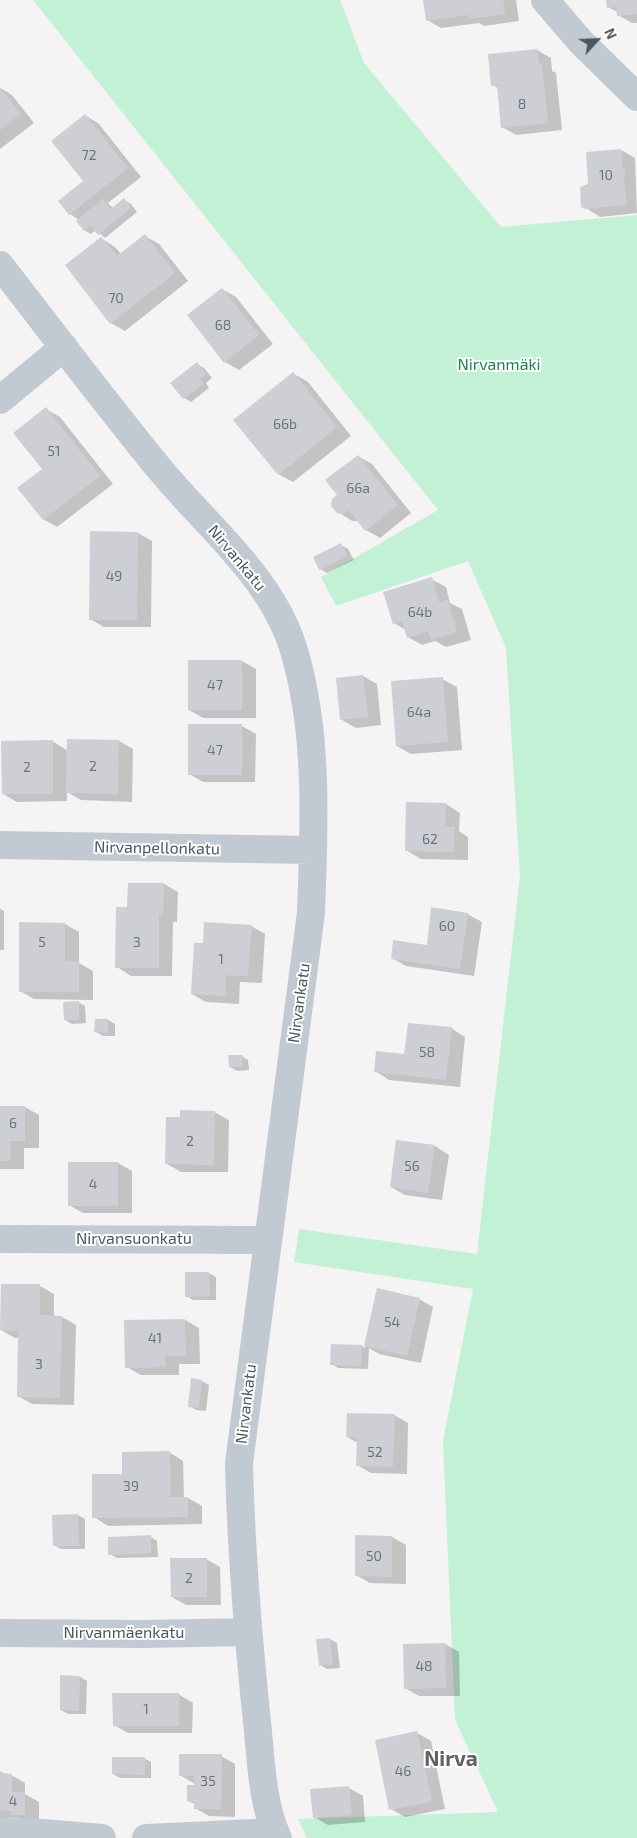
<!DOCTYPE html>
<html>
<head>
<meta charset="utf-8">
<style>
	body { margin:0 }
	#map { position:relative; width:637px; height:1838px; overflow:hidden; background:#f5f3f3; font-family:"Exo 2",sans-serif }
	canvas { display:block }
	.north { position:absolute; left:572px; top:15px; width:50px; height:50px; -webkit-text-stroke:4px #fff; paint-order:stroke; rotate:65deg; font-size:14px; font-weight:700; line-height:20px; text-align:center; color:#4a5661 }
	.north::after { content:''; display:block; margin:auto; width:18px; height:22px; background:#4a5661; clip-path:polygon(50% 0,100% 100%,50% 72%,0 100%) }
</style>
</head>
<body>
<div id="map">
<canvas width="637" height="1838"></canvas>
<div class="north">N</div>
</div>
<script>
const c = document.querySelector('canvas').getContext('2d');
c.lineJoin = 'round';
function fillPath(path, color) { c.fillStyle = color; c.fill(path, 'evenodd'); }
function strokePath(path, color, width, dash) { c.strokeStyle = color; c.lineWidth = width; c.lineCap = dash ? 'butt' : 'round'; c.setLineDash(dash || []); c.stroke(path); }
function write(font, color, halo, rows, align = 'center') {
  c.font = font + ' "Exo 2",sans-serif'; c.lineWidth = 4; c.setLineDash([]); c.textBaseline = 'middle'; c.strokeStyle = halo; c.fillStyle = color; for (const [text, x, y, turn = 0] of rows) {
    c.save(); c.translate(x, y); c.rotate((+turn || 0) * Math.PI / 180); c.textAlign = isNaN(turn) ? turn : align; if (halo) c.strokeText(text, 0, 0); c.fillText(text, 0, 0); c.restore();
  }
}
fillPath(new Path2D(`
	M33,0H340L364,63L501,227L637,215V1838H307L298,1819L498,1812L455,1720L443,1441L473,1289L294,1262L299,1229L477,1254L520,876L506,648L468,561L336,606L321,577L438,510Z`), '#c3f1d5');
fillPath(new Path2D(`
	M424,0H516L519,21L484,26L479,23L441,28L427,20Z
	M608,0H637V23H632L618,15V12L608,7Z
	M537,50L551,58L552,71L556,73L562,130L516,135L502,127L498,88L493,85L490,55Z
	M0,88L12,95L34,123L0,149Z
	M85,115L99,124L141,177L108,203L113,208L124,200L131,204L137,212L105,238L96,230L91,234L84,230L79,220L70,214L60,201L84,181Z
	M621,150L635,158L637,213L600,217L583,206L590,185Z
	M145,236L159,244L188,281L125,331L111,323L101,238L115,247L121,254Z
	M222,289L236,297L273,344L239,370L225,362Z
	M197,364L204,368L212,378L206,383L209,388L191,402L184,398Z
	M294,374L308,382L351,436L293,482L278,474Z
	M46,409L60,417L113,484L57,527L43,519V469Z
	M358,456L372,464L411,513L380,538L366,530L358,521H352L338,512L339,495Z
	M138,533L152,541L151,627H104L90,619Z
	M341,545L348,549L354,560L327,573L320,569Z
	M431,579L446,587L450,603L462,609L471,640L446,647L435,641L422,645L408,637L406,630L394,623Z
	M242,661L256,669V718H203L189,710Z
	M363,676L377,684L381,725L356,728L342,720Z
	M442,679L457,687L462,750L411,754L397,746Z
	M242,726L256,734L255,782H203L189,774Z
	M52,741L68,751L119,741L133,749L132,802L81,800L67,792V801L17,802L3,794Z
	M446,804L460,813L459,831L468,837V860L421,859L406,850Z
	M164,884L178,892L177,922H173L172,976H131L117,967L129,908Z
	M0,909L4,911V950H0Z
	M467,914L482,922L474,976L406,966L392,958L428,946Z
	M65,924L79,932V963L93,971V1000L34,999L20,991Z
	M251,926L265,934L262,983L240,982L239,1004L206,1002L192,994L204,945Z
	M78,1002L85,1006L86,1023L72,1024L65,1020Z
	M96,1020H108L115,1024V1036H103L96,1032Z
	M451,1028L465,1037L460,1087L389,1080L375,1071Z
	M242,1056L248,1060L249,1070L237,1071L230,1067Z
	M0,1107H25L39,1115V1148H24V1169H0Z
	M214,1112L229,1120L228,1172H181L167,1164L181,1118Z
	M435,1146L449,1155L442,1200L405,1195L391,1187Z
	M118,1163L132,1171V1213H83L69,1205Z
	M209,1273L216,1277V1300H193L187,1296Z
	M40,1286L54,1294V1317H62L76,1325L74,1405L32,1404L18,1396L19,1338H15L1,1330Z
	M378,1290L419,1299L433,1307L421,1363L379,1354L369,1348L368,1369L338,1368L332,1364L362,1346L365,1348Z
	M185,1320L199,1328L200,1364H179V1375H141L127,1367L126,1321Z
	M202,1381L209,1385L206,1411L196,1410L189,1406Z
	M394,1415L408,1423L407,1474L371,1473L357,1465L358,1443L347,1437Z
	M169,1452L183,1461L184,1498H188L202,1506V1524L108,1526L94,1517L123,1475Z
	M78,1515L85,1519V1549H61L54,1545Z
	M357,1536L392,1537L406,1545V1584L370,1583L356,1575Z
	M151,1537L157,1541L158,1557L117,1558L110,1554Z
	M206,1559L220,1567L221,1605H186L172,1597Z
	M330,1639L337,1643L340,1668L327,1669L320,1665Z
	M445,1644L459,1652L460,1696H419L405,1688Z
	M80,1677L87,1681L86,1714H68L61,1710Z
	M178,1694L193,1703L192,1733H128L114,1725Z
	M417,1733L431,1741L445,1809L405,1817L391,1809Z
	M221,1756L235,1764V1817L209,1816L195,1808V1804L188,1801L195,1784L180,1775Z
	M144,1758L151,1762V1778H120L113,1774Z
	M0,1771L6,1775H11L25,1783V1794L39,1802V1823L26,1822L18,1818H0Z
	M349,1788L363,1796L365,1822L328,1825L314,1817Z`), '#0003');
fillPath(new Path2D(`
	M423,0H503L505,14L469,19V15L426,21Z
	M606,0H637V14L617,16L616,7L607,8Z
	M537,49L539,64L542,63L548,123L501,128L497,85L491,86L488,54Z
	M0,88L21,114L0,130Z
	M85,114L128,168L69,215L58,201L83,181L51,141Z
	M621,149L623,168L626,171L624,179L627,205L585,209L581,207L580,187L588,184L586,152Z
	M124,198L131,208L98,235L90,225L84,231L76,221L103,199L111,209Z
	M145,234L175,273L110,324L65,265L101,237L117,256Z
	M222,288L259,335L224,363L187,315Z
	M197,362L206,374L200,379L203,384L183,399L170,383Z
	M293,372L337,427L278,475L233,420Z
	M46,407L100,476L43,520L17,488L42,469L13,433Z
	M358,455L398,505L365,531L349,510L343,514L337,513L331,506L332,499L337,495L325,480Z
	M90,531L138,532L137,620H89Z
	M341,543L347,556L319,570L313,557Z
	M432,577L439,602L448,600L457,632L431,640L428,631L407,638L402,621L393,624L383,592Z
	M188,660H242V710H188Z
	M363,675L368,717L340,720L336,678Z
	M443,677L448,742L396,746L391,681Z
	M188,724H242V775H188Z
	M67,739L119,740L118,794L66,793Z
	M53,740V794H2L1,741Z
	M406,802L446,803L445,827H455L454,852L405,851Z
	M128,883H164L163,915H159V968H115L116,907H127Z
	M431,907L468,913L460,969L391,959L393,940L427,945Z
	M19,922L65,923V961L79,962V992H19Z
	M204,922L252,925L248,976L226,975L225,996L191,994L194,943H203Z
	M79,1001V1020H64L63,1002Z
	M95,1019H108V1033L94,1032Z
	M408,1023L452,1027L446,1080L374,1072L376,1051L404,1054Z
	M228,1055H242V1067H229Z
	M0,1106H25V1141H10V1161H0Z
	M180,1110L215,1111L214,1165L165,1164L166,1117H180Z
	M396,1140L435,1145L428,1193L390,1187Z
	M68,1162H118V1206H68Z
	M185,1272H209L210,1296L185,1297Z
	M1,1284H40V1315L62,1316L60,1398L17,1397L18,1331L0,1330Z
	M377,1288L420,1298L407,1356L364,1346Z
	M185,1319L186,1356H165L166,1367L125,1368L124,1320Z
	M331,1344L362,1345L361,1366L330,1365Z
	M191,1378L202,1380L199,1408L188,1407Z
	M347,1413L395,1414L393,1467L356,1466L357,1438L346,1437Z
	M170,1451V1497H188V1517L92,1518V1474H122V1452Z
	M78,1514L79,1546H53L52,1515Z
	M151,1535V1553L108,1555V1537Z
	M355,1535L392,1536V1577L355,1576Z
	M170,1558H207V1597H171Z
	M330,1638L333,1664L319,1666L316,1639Z
	M445,1643L446,1688L404,1689L403,1644Z
	M60,1675L80,1676L79,1711L60,1710Z
	M112,1693H179V1726H113Z
	M417,1731L432,1801L389,1810L375,1740Z
	M179,1754H222L221,1809H194V1802L187,1801V1785H194V1776H179Z
	M112,1757H145V1775L112,1774Z
	M0,1773L12,1774V1792H25V1815H10V1811L0,1810Z
	M349,1786L352,1815L313,1818L310,1789Z`), '#cdcfd5');
strokePath(new Path2D(`
	M545,0L580,41L637,97
	M0,265C52,332 104,401 158,467C206,526 274,578 295,654C319,739 314,827 311,913L239,1463C241,1550 248,1636 257,1722C261,1759 262,1805 278,1838
	M0,400L64,347
	M0,845L313,850
	M0,1239L267,1240
	M0,1633L143,1634L248,1632
	M0,1832L42,1833L102,1838
	M146,1838L275,1832`), '#c1cad2', 28);
write('14px', '#6b747e', null, [
	["8",522,104],
	["72",89,155],
	["10",606,175],
	["70",116,298],
	["68",223,325],
	["66b",285,424],
	["51",54,451],
	["66a",358,488],
	["49",114,576],
	["64b",420,612],
	["47",215,685],
	["64a",419,712],
	["47",215,750],
	["2",93,766],
	["2",27,767],
	["62",430,839],
	["60",447,926],
	["5",42,942],
	["3",137,942],
	["1",221,959],
	["58",427,1052],
	["6",13,1123],
	["2",190,1141],
	["56",412,1166],
	["4",93,1184],
	["54",392,1322],
	["41",155,1338],
	["3",39,1364],
	["52",375,1452],
	["39",131,1486],
	["50",374,1556],
	["2",189,1578],
	["48",424,1666],
	["1",146,1709],
	["46",403,1771],
	["35",208,1781],
	["4",13,1801]
]);
write('16px', '#17864f', '#fff', [
	["Nirvanmäki",499,365]
]);
write('16px', '#4a5661', '#fff', [
	["Nirvankatu",237,558,50],
	["Nirvanpellonkatu",157,848,1],
	["Nirvankatu",299,1003,-82],
	["Nirvansuonkatu",134,1239],
	["Nirvankatu",246,1404,-83],
	["Nirvanmäenkatu",124,1633]
]);
write('bold 21px', '#5f6368', '#fff', [
	["Nirva",451,1759]
]);
</script>
</body>
</html>
